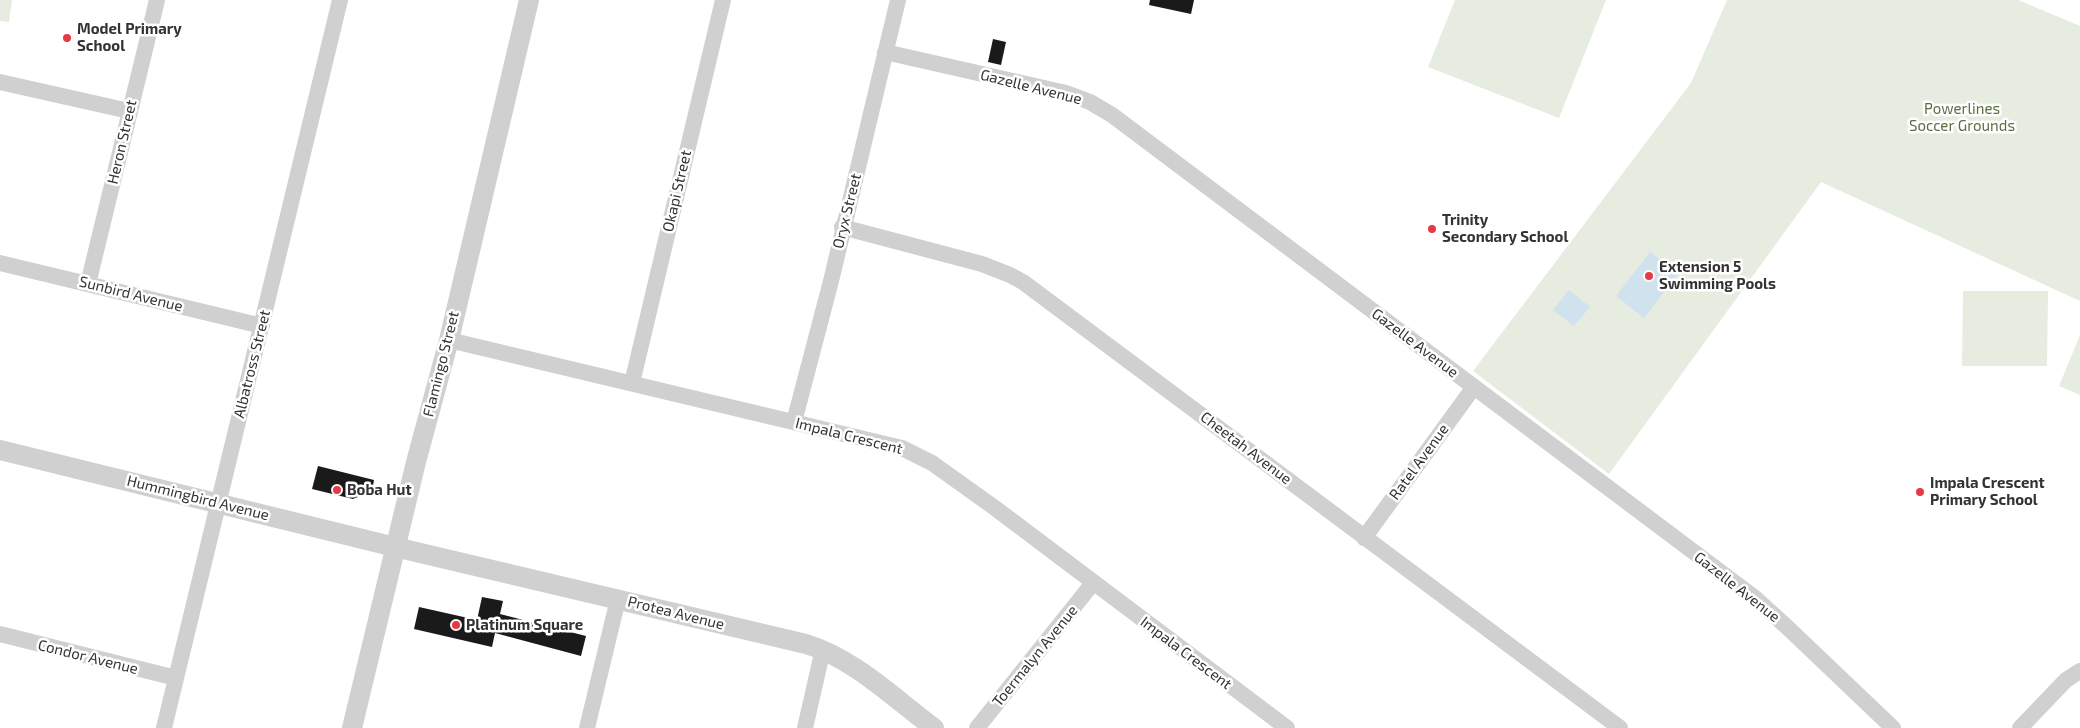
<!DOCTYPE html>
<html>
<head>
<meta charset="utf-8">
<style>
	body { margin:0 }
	canvas { display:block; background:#fff }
</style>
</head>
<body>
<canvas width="2080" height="728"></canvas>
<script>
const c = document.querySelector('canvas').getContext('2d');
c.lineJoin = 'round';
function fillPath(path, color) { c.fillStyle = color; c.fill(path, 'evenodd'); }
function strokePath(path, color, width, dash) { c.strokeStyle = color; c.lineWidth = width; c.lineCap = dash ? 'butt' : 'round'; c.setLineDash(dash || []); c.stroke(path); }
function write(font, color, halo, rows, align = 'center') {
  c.font = font + ' "Exo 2",sans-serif'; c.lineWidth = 5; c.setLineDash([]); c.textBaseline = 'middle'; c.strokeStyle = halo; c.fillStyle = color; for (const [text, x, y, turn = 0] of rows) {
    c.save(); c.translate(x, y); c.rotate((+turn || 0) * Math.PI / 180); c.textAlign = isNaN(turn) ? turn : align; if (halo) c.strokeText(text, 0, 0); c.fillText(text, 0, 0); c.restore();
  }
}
fillPath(new Path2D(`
	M0,0H12L9,22L0,21Z
	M1455,0H1606L1559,118L1428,67Z
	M1727,0H2018L2080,26V301L1821,182L1609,474L1473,371L1691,83Z
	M1963,291H2048L2047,366H1962Z
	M2080,335V395L2059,386Z`), '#e6ecdf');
fillPath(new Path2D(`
	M1650,252L1678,274L1644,318L1616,296Z
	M1569,290L1590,307L1574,326L1553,310Z`), '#cfe2ee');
fillPath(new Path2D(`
	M1150,0H1194L1191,14L1149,5Z
	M993,39L1006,42L1001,65L988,62Z
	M318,466L374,480L372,491L353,499L312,489Z
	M482,597L503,601L500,614L586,636L581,656L495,633L492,647L414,629L419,607L477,620Z`), '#1a1a1a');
strokePath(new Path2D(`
	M885,52L1066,93L1090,102L1112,115L1755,598L1787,627L1893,728
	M0,82L129,111
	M842,227L982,264L1010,275L1023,282L1620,728
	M0,263L262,326
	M88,284L157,0
	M449,340L902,448L932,463L995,508L1287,728
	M632,383L723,0
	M794,422L831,281L898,0
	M1364,538L1474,387
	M0,634L176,678
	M164,728L340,0
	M587,728L618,599
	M805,728L823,649
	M977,728L1093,583
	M2020,728L2066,680L2080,671`), '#d0d0d0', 16);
strokePath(new Path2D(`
	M0,450L395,547L806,644C853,658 895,699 934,728
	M352,728L416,462L449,340L529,0`), '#d0d0d0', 20);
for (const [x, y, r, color] of [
	[67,38,5,"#e63946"],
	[1432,229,5,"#e63946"],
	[1649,276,5,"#e63946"],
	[337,490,5,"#e63946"],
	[1920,492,5,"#e63946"],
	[456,625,5,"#e63946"]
]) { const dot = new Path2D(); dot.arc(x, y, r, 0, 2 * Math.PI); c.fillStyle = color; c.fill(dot); strokePath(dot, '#fff', 2); }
write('bold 15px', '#333', '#fff', [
	["Model Primary",77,29],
	["School",77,46],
	["Trinity",1442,220],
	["Secondary School",1442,237],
	["Extension 5",1659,267],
	["Swimming Pools",1659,284],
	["Impala Crescent",1930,483],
	["Primary School",1930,500],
	["Boba Hut",347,490],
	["Platinum Square",466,625]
], 'left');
write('15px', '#333', '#fff', [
	["Gazelle Avenue",1031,87,14],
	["Heron Street",122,142,-77],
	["Okapi Street",677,191,-77],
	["Oryx Street",847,211,-76],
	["Sunbird Avenue",131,294,14],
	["Gazelle Avenue",1415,343,37],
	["Albatross Street",252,364,-76],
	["Flamingo Street",441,364,-76],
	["Impala Crescent",849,436,14],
	["Cheetah Avenue",1246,448,37],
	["Ratel Avenue",1419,462,-54],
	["Hummingbird Avenue",198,498,14],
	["Gazelle Avenue",1737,587,38],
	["Protea Avenue",676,613,14],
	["Impala Crescent",1186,653,37],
	["Toermalyn Avenue",1035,656,-51],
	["Condor Avenue",88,657,14]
]);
write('15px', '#56703f', '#fff', [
	["Powerlines",1962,109],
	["Soccer Grounds",1962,126]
]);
</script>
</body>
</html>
